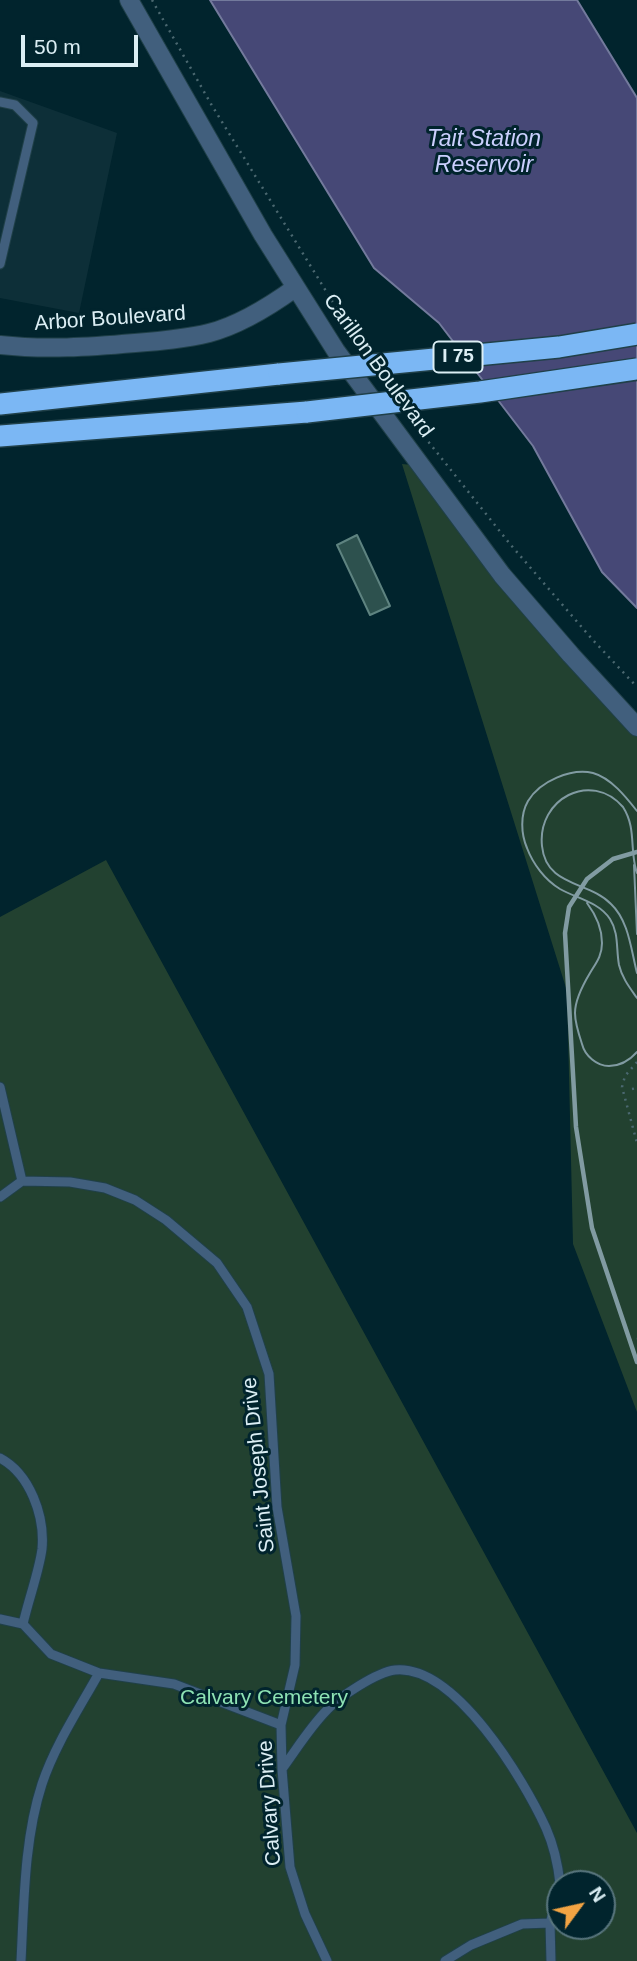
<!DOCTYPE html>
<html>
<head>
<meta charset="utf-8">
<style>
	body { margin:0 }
	#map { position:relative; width:637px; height:1961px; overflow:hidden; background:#01242d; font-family:Arial,sans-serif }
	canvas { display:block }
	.north { position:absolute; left:546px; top:1870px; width:70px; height:70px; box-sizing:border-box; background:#01242d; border:2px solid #58757d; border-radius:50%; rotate:57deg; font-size:19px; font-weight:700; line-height:28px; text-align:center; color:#dbeef4 }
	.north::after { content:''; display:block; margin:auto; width:24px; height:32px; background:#f3a443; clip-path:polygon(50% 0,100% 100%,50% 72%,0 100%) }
	.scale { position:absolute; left:21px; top:35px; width:117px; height:32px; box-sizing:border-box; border:4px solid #dbeef4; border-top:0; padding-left:9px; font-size:21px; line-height:24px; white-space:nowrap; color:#dbeef4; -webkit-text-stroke:5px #01242d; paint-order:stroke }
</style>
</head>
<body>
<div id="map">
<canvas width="637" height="1961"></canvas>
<div class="north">N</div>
<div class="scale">50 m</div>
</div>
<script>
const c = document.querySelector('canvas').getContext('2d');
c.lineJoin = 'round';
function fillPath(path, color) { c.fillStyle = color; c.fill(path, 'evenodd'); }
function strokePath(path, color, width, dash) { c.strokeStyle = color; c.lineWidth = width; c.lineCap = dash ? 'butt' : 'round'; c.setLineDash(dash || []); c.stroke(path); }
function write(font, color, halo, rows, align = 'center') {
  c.font = font + ' Arial,sans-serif'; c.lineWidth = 6; c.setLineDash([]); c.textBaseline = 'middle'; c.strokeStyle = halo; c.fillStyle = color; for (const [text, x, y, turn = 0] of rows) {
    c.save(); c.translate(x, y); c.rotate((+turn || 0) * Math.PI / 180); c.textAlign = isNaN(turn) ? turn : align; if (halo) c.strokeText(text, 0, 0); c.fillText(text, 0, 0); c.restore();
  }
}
fillPath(new Path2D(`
	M0,91L117,133L79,313L0,298Z`), '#0d2f38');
fillPath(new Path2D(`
	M402,464L422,466L637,727V1412L573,1244L567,991Z
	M106,860L637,1833V1961H0V917ZM560,1884H602V1926H560Z`), '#224130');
const water = new Path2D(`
	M210,0H577L637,98V608L602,572L533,446L439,323L374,268Z`);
fillPath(water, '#464876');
strokePath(water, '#737a9c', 2);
const building = new Path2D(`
	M357,535L390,606L370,615L337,545Z`);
fillPath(building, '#2d514e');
strokePath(building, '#5e8380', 2);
const service = new Path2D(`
	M0,102L15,105L33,123L0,264
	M0,1087L22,1181
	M22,1181L70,1182L105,1188L135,1200L166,1220L217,1263L247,1307L269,1374L277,1507L296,1616L295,1665L281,1725L282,1769L290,1867L305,1914L327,1961
	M0,1197L22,1181
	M0,1458C30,1474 45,1516 42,1549C39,1572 28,1601 23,1624
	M0,1619L23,1624
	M23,1624L51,1654L99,1673L174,1684L281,1725
	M282,1769C296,1750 310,1727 327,1710C339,1697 377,1672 395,1670C455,1664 524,1780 546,1828C554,1846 558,1864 560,1884
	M21,1961C24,1904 24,1839 42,1784C55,1745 79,1709 99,1673
	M445,1961L471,1945L522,1924L550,1923
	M551,1961L550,1923L560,1890`);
const tertiary = new Path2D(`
	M129,0L263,235L336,351L502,575L571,655L637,727
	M0,345C45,350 89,347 135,343C160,341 185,339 209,333C240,325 270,306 295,288`);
const motorway = new Path2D(`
	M0,404L279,374
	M0,436L307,412`);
strokePath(service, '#204049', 11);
strokePath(tertiary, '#204049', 20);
strokePath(motorway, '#204049', 24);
strokePath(new Path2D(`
	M152,0L211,104L361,348
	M411,420L510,544L592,639L637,687
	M637,1062L625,1076L622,1087L637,1143
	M632,1089L637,1088
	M630,1341L637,1339`), '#4b6870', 2.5, [2, 5]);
strokePath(service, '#415f7d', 9);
strokePath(tertiary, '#415f7d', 18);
strokePath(motorway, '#7bb7f4', 21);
strokePath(new Path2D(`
	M637,811C626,797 611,778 593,773C571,768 540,781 528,801C520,815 521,834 527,848C533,864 545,880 560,889C576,898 599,902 610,919C619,933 616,949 619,965C622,978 630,988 637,998
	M634,865L637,934
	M637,873C629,850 637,829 623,807C591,770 537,799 542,846C546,887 589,881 611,904C629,921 631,950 637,973
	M587,903C596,915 602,929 602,943C602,956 596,963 590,973C584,983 575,1000 575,1013C575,1023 579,1035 582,1044C585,1056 597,1066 609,1066C620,1066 630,1060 637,1052`), '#819ba2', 2);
strokePath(new Path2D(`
	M637,852L613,859L587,879L569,907L565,933L576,1127L592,1228L637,1362`), '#819ba2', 4.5);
const motorwayBridge = new Path2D(`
	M279,374L559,347L637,334
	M307,412L480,392L637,369`);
strokePath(motorwayBridge, '#204049', 24, []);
strokePath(motorwayBridge, '#7bb7f4', 21);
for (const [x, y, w] of [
	[458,357,49]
]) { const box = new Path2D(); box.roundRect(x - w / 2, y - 15.5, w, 31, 5); c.fillStyle = '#01242d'; c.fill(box); strokePath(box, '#dbeef4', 2); }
write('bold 19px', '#dbeef4', null, [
	["I 75",458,357]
]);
write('21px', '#dbeef4', '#01242d', [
	["Arbor Boulevard",110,319,-4],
	["Carillon Boulevard",378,366,54],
	["Saint Joseph Drive",259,1465,-96],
	["Calvary Drive",270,1803,-94]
]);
write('21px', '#8ee3b4', '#01242d', [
	["Calvary Cemetery",264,1698]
]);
write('italic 23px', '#cacffd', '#01242d', [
	["Tait Station",484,140],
	["Reservoir",484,166]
]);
</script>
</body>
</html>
